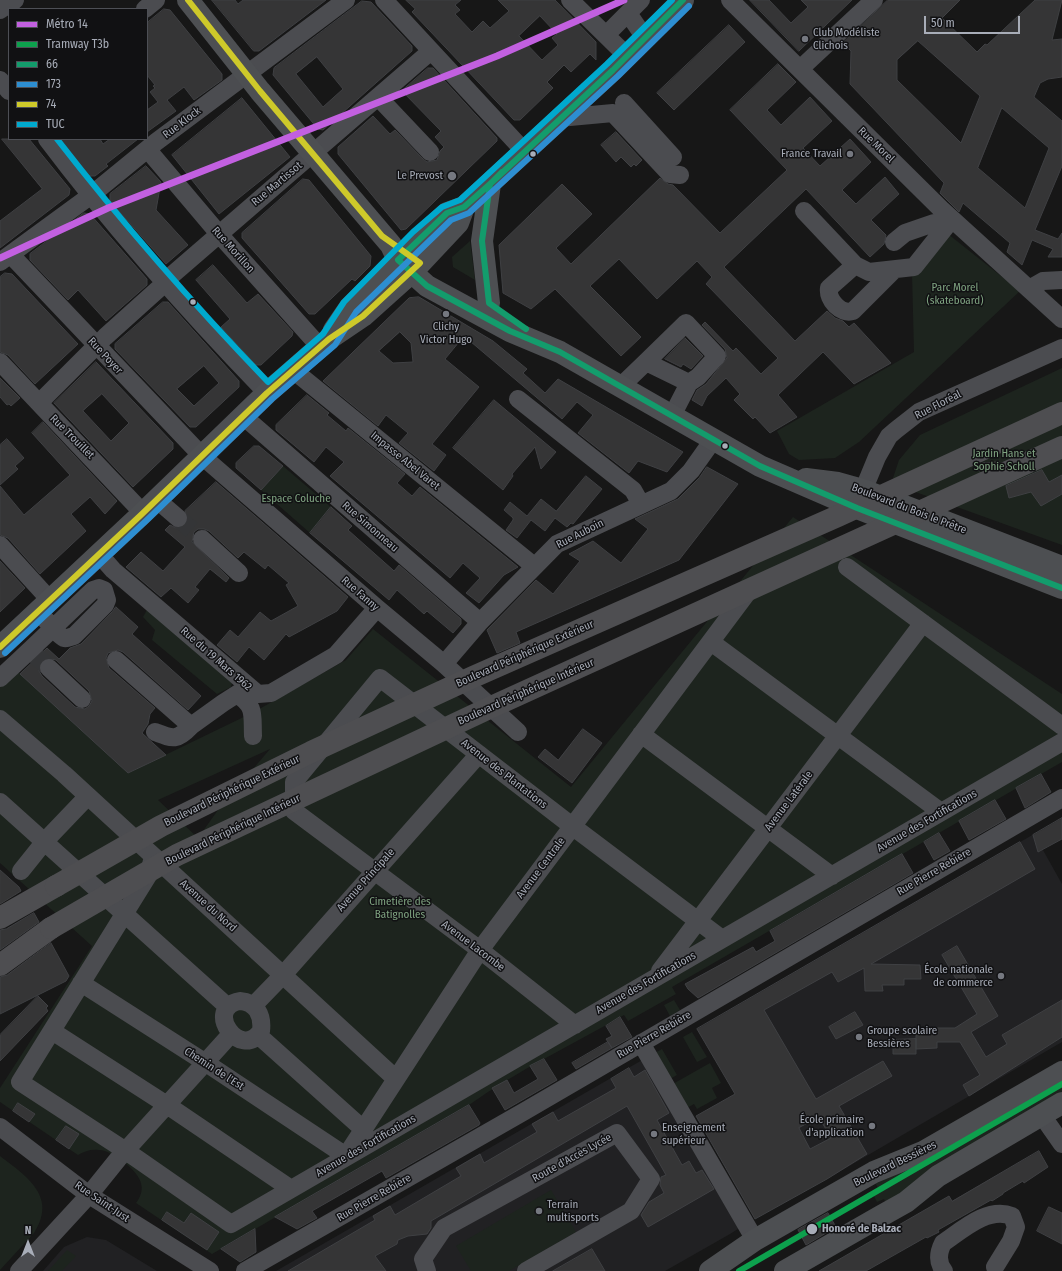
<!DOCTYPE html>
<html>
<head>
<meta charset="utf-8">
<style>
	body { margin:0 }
	#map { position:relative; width:1062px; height:1271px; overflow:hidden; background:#171717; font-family:"Fira Sans Condensed",sans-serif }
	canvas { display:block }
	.legend { position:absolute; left:8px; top:8px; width:140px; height:132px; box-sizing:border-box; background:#111113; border:1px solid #4d4f55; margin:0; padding:5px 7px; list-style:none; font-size:12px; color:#a8adb8 }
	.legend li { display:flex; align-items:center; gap:8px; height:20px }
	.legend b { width:20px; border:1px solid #4d4f55 }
	.north { position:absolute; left:8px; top:1223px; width:40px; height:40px; -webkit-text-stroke:3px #111113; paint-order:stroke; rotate:0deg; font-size:11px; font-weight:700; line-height:16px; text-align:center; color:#a8adb8 }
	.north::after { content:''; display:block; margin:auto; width:14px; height:18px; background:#a8adb8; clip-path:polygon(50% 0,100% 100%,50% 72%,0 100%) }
	.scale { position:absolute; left:924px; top:16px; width:96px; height:18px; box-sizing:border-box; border:2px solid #a8adb8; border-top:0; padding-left:5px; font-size:12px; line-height:14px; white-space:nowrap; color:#a8adb8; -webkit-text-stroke:3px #111113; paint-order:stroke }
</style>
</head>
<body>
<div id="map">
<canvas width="1062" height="1271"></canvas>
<ul class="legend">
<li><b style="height:5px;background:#c260e0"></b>Métro 14</li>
<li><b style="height:5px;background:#0da04d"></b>Tramway T3b</li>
<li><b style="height:5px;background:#139c6c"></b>66</li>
<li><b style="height:5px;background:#2d8ed1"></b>173</li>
<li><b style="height:5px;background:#cec92a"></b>74</li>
<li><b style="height:5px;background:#00a9ce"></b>TUC</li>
</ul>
<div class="north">N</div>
<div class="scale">50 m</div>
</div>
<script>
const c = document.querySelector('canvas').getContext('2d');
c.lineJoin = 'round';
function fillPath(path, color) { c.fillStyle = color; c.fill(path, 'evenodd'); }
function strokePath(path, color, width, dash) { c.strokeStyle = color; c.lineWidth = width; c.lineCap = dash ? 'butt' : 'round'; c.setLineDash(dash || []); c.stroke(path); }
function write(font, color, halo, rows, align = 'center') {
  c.font = font + ' "Fira Sans Condensed",sans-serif'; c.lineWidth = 3; c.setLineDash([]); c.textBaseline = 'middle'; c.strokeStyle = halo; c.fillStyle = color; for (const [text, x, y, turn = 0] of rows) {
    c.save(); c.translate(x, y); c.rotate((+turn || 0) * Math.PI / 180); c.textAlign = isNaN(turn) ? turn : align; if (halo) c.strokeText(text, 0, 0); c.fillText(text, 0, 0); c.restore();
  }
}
fillPath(new Path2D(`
	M1034,834L1062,884V1042L827,1179L728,1011Z
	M644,1059L741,1227L730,1234L665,1271H276Z
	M87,1237L106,1240L157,1271H43L64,1247Z`), '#212123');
fillPath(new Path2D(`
	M948,234L1020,291L859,442L835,458L799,460L789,454L777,431L914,352L912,273Z
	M470,241L475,280L453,267L452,257Z
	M1062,368V545L899,486L893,478L899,460L920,435Z
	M283,466L331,507L310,533L261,490Z
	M793,517L1062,694V762L672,987L676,994L628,1021L624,1015C572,1045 518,1070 469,1105L212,1254L136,1203C150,1185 136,1171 121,1160C114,1156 107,1150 99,1150C91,1149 85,1151 78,1155L0,1102V1088L92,946L0,863V685L16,670L128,773L254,712L346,660L373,629L571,787ZM270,749L218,810L198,838L158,800Z
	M148,608L232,683L231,687L217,694L152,640L155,630L143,617Z
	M674,1000L680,1010L670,1016L664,1005Z
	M692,1032L707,1057L697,1062L683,1037Z
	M662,1049L677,1075L668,1080L653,1054Z
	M710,1063L721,1083L712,1088L717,1098L697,1109L694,1104L685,1109L671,1085Z
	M1062,1079V1097L887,1205L884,1199L877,1202L872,1192L878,1188L874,1181Z
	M0,1156C26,1176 58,1196 34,1233L0,1270Z
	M551,1190L576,1232L509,1271H471L456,1246Z
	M67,1250L76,1256L62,1271H48Z`), '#1d241e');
const building = new Path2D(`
	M212,0H235L238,4L243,0H326L259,51H254Z
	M406,0H461L455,5L460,10L455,14L472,32L483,21L490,28L509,11L498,0H555L596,42V60L590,54L571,72L564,65L547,82L553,88L520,120H514L412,12L415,9ZM540,16L557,34L552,38L558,45L542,60L519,36Z
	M750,0H769L791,23L808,7L801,0H852L799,51Z
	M888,0H960L942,18L977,52L985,44L987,45L1035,0H1062L1052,40L1062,39V77L1048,79L1040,83L1034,97L1062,121V166L1035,230L1058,239L1062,233V257H1048L1053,249L1032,240L1022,265L1007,252L1010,243L963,203L959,212L940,193L944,183L850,84L851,51L843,43ZM918,41L980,96L961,143L897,80V60ZM1002,108L1049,148L1025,208L978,168Z
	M362,1L371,2L412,46V51L323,130L318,129L273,75L274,68ZM317,57L343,89L323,107L296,74Z
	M164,9L170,10L222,74V80L194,100L184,87L167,100L176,111L147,132V110L158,102L150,92L155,88L153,86L155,85L147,75V23Z
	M729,25L745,42L674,110L657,93Z
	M778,64L796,82L767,110L781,125L810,97L832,121L803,148L820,166L850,139L871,162L842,190L856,204L885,177L899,194L871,220L886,235L884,244L870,257L806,189L724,267L795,341L827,311L835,318L843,321L849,327L854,323L891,363L854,384L823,352L778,395L797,417L770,433L755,417L753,419L734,400L740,394L726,378L707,396L702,406L692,400L697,390L706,384L727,358L725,349L702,325L705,322L733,351L736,348L761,374L778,358L706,284L712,277L697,261L657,299L619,259L590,286L641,337L621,356L555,289L531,309L503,293L499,245L562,184L592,214L556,248L571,264L660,178L668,184L673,185L720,233L787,170L730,110Z
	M428,68H433L497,138V141L406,229L401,230L338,154V147L373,116L390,134L395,130L423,159L427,162L437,160L440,151L444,147L435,137L441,131L402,91Z
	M242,98L290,157L219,214L172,155Z
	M616,132L642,160L636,166L634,164L631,167L621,157L616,162L601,145Z
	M2,139H29L70,189L69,195L0,248V221L42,189Z
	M60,139H100L103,144L110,139H138L106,164L108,166L95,176H89Z
	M146,166L161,182L156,210L188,245L166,264L110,201V194Z
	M303,179L309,180L371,256L370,266L355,281L352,279L315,314H309L242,238V233Z
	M84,213L90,214L147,279V285L106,321L78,290L68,300L30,260V254Z
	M213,265L247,303L258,294L293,332L292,336L261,365H256L221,327L230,319L196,280Z
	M5,273L12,274L78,344L35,384L8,355L0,352V277Z
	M419,297L493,341L527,369L523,373L545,393L558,379L683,452L667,472L638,461L629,473L578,433L593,415L577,402L562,419L464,336L445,359L479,387L432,444L446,455L434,471L399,443L408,433L386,415L378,426L323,381L409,298ZM400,332L411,343L413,362L393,363L379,351Z
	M163,302H168L239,381V387L196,427H190L115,349V344ZM204,366L219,383L194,406L177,389Z
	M685,338L703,356L691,369L683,364L681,367L665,359Z
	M96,362L173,443V449L133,487L54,403ZM102,394L129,423L111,441L83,411Z
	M0,378L20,398L11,406L9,404L7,405L0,397Z
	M307,395L329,413L327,415L346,431L348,428L405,474L397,483L412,496L420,487L518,567L504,575L479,603L466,593L480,578L463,563L450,578L330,476L344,462L326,447L314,462L276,430V425Z
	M494,400L556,452L541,469L535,447L512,474L513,476L503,490L453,448Z
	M43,422L117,501L105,514L90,497L71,514L86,531L40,574L8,538L0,535V486L24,515L70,475L32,433Z
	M7,439L24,458L15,466L18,469L0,485V445Z
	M254,446H259L283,466L261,490L236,468V463Z
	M999,462L979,471L978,465L983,463Z
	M707,467L738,484L679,560L516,632L520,643L497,653L487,630L536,580L553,594L580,561L569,554L593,541L621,563L648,529L635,519L678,499L699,478Z
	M1042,470L1049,482L1062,475V494L1041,506L1031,492L1009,498L1006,486Z
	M586,476L602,489L573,524L571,523L567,527L555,518L545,531L531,520L517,538L506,530L513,520V518L504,510L510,502L527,516L541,499L556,511Z
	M216,482L348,597L337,611L289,637L286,634L264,660L249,647L237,662L217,645L230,630L238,637L260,612L271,621L298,606L286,585L289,583L268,565L265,569L244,552L238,558L209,531L204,529H198L194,532L192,542L229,578L226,582L210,569L195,587L199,590L188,603L171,588L161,597L126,567L141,552L163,571L185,547L165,530L170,525L176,528L186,525L188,520L185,511Z
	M331,507L352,526L348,530L393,570L394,571L399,565L461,619V624L453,633L427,611L424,614L397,590L389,600L310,533Z
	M0,561L25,588L0,612Z
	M116,607L138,627L132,634L201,696L188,710L123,652L118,650L108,653L106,658L109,668L155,708L150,714L148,724L142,733L166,755L128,773L20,674L47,648L59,659L70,648L81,644L112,612ZM46,658L56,660L89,691L92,701L89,706L85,709L75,707L42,676L39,671V665L42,661Z
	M583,729L602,743L572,783L538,757L545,749L558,760Z
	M1041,774L1051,792L1025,808L1016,788Z
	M995,800L1006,819L969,840L959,821Z
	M1062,818V839L1038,852L1033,835Z
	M939,833L950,851L934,860L924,842Z
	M1020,842L1035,869L871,964L920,965L921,979H904V985H882L883,991H865L864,968L838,982L832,972L764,1010L816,1099L883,1061L892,1076L839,1106L867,1154L827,1179L755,1219L696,1116L735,1094L697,1029ZM816,1119L817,1121L820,1119L831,1138L810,1149L799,1128Z
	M902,854L913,873L698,998L688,989L685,984L753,947L756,952L775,941L770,931Z
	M0,870L19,887L21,891L0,904Z
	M34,913L39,922L0,950V930L6,929Z
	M51,943L69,976L66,981L0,1014V977L7,975Z
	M957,946L998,1016L971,1032L986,1057L1007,1044L1002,1035L1062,1000V1037L969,1096L963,1085L980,1075L960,1042H937V1048L916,1049V1032H937V1028H955L977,1014L942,955Z
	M38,996L48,1006L46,1008L48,1011L0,1061V1035Z
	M855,1012L863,1025L836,1039L829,1027Z
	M620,1017L632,1037L612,1048L606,1039L612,1036L606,1026Z
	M916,1039V1054H893V1040Z
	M608,1042L612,1048L576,1069L572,1063Z
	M544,1059L557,1080L505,1110L492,1088L507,1080L514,1093L538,1079L530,1066Z
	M629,1068L634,1077L645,1070L669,1113L657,1120L682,1165L689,1161L696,1173L702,1170L714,1189L648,1227L641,1215L649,1202L664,1193L660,1185L661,1177L666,1175L627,1106L431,1221V1228L427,1234L408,1236L398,1240L397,1244L375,1256L386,1271H288L375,1220L373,1216L390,1206L395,1215L461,1176L456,1168L480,1154L484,1163L537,1132L532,1124L553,1112L558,1121L616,1088L611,1079Z
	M18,1103L35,1114L29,1122L13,1111Z
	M469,1105L480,1123L479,1125L386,1178L382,1171L312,1211L317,1218L297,1229L275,1217Z
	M66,1126L79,1134L69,1149L56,1140Z
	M1039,1151L1048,1167L1024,1183L1023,1181L1003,1193V1194L992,1201L991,1200L938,1230L939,1232L927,1238L926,1237L866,1271H819L949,1196L952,1201Z
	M1049,1207L1062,1213V1244L1037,1231Z
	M167,1212L184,1223L191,1213L219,1232L207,1250L162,1220Z
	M828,1213L836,1227L806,1245L798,1230Z
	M255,1229L256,1252L240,1262L221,1249Z
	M592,1249L605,1271H553Z`);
fillPath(building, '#353536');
strokePath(building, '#3f4043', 1);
strokePath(new Path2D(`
	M178,518L202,539
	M34,654L49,668`), '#343537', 18, [18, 9]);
strokePath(new Path2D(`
	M384,0L524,151
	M570,0L627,56
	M730,0L941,209L1062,319
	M145,9L156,0
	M0,10L15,0
	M628,13L645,38
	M606,35L641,0
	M800,69L874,0
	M0,80L9,91
	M378,97L430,152
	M624,103L673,157
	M559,118L613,113L670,174L680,175
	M47,139C114,228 189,312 267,393
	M148,150L219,234L320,347
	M804,211L855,265L869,272L914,267L952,219
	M894,242L905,233L934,223L938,224L944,229
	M11,255L202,456L377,608L444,664L518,732
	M0,262L90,196L156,142L346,0
	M855,265L829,288C827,300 841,315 853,311L894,270
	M1029,289L1043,281L1062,280
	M0,362L143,513
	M646,362L686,323L717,356L698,377L689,383L672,416
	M293,370L534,566
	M620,387L646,362L689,383
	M518,399L633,490L641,504
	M39,403L105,337L165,283L172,275L431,51
	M243,416L480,622
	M156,499L178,518
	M858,503L877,457L889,436L896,430L919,412L1062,348
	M202,539L239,573
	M0,545L50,600
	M99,554L113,570L258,694L271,693L336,655L377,608
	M847,567L1062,726
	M711,642L941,812
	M116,660L191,726L223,703L248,687
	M444,664L480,622L557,544L671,491L691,471L713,440
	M49,668L82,699
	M0,678C32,649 62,619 93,590L99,588L104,590L107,600L105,605L74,636C70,637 67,639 64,638C57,635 44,617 38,611
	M237,694C256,707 252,714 253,736
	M0,719L64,774L396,1079
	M155,732C173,739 177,741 191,726
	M641,734L832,876
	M0,802L228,1007
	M153,856L149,874L20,1082L126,1151L231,1224L1062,742
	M21,871L45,841L88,796
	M660,971L923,623
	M81,983L206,1063L346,1156
	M240,1001C256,1002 263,1015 261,1031C241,1062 202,1008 240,1001Z
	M253,1006L283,975L479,754
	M575,1025L480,950L294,811V782L380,678L572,826L722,939
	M52,1031L167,1105L291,1189
	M258,1035L363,1129
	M641,1043L755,1240
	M1041,1114L1062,1144
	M0,1127L89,1195L210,1271
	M346,1156L480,950L750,589
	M19,1271L89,1195L118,1159L231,1034
	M245,1271L525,1111L1062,798
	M427,1271L423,1259L444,1228L617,1133L651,1179L631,1211L526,1271
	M944,1271C937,1262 938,1253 943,1243C962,1230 988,1206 1012,1216L1016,1227L1011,1241L995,1267`), '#4b4c50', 18);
strokePath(new Path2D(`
	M188,0L260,91L391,245L398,260L427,286L510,331L560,352L760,466L857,508L1062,588
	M489,303L482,241L490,184
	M334,330L350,307L415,243L447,213L464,207L613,70L683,0
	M806,479L838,483L863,490L1062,567
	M0,647L143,513L267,393L329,339L363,316L412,272L458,223L464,207
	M710,1271L755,1240L874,1172L923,1152L1062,1072
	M785,1271L881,1216L906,1202L938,1176L1062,1103`), '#4d4f52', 22);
strokePath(new Path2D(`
	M0,918L56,886
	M0,965L51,928`), '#4e4e51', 22);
strokePath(new Path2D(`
	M56,886L161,826L311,752L473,677L838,516L1062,413
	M51,928L177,855L487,709L1062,447`), '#4e4e51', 22);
strokePath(new Path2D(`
	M683,0L613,70L490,184L464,207L447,213L398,260L427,286L510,331L560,352L760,466L857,508L1062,588
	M502,172L490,184L482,241L489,303L526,329`), '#139c6c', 6);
strokePath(new Path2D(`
	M5,653L148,519L272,399L335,345L356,312L421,249L451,220L469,213L618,76L689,6`), '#2d8ed1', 6);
strokePath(new Path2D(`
	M0,647L143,513L267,393L329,339L363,316L420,263L382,236L260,91L188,0`), '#cec92a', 6);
strokePath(new Path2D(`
	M57,139C123,224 193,304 268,382L323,334L344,302L413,232L442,207L460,200L607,64L672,0`), '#00a9ce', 6);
strokePath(new Path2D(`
	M739,1271L1062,1084`), '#0da04d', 6);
strokePath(new Path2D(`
	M0,258L108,208L497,56L624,0`), '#c260e0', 7);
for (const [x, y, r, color] of [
	[805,39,4,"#757880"],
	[533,154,3.5,"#a8adb8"],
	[850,154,4,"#757880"],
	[452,176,5,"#757880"],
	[193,302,3.5,"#a8adb8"],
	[446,314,4,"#757880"],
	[725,446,3.5,"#a8adb8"],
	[1001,976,4,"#757880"],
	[859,1037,4,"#757880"],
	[872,1126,4,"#757880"],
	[654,1134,4,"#757880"],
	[539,1211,4,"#757880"],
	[812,1229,6,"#a8adb8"]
]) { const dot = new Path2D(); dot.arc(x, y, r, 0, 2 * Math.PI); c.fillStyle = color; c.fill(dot); strokePath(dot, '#111113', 1.5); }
write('11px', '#a8adb8', '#111113', [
	["Club Modéliste",813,33],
	["Clichois",813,46],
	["France Travail",842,154,"right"],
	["Le Prevost",443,176,"right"],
	["Clichy",446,327,"center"],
	["Victor Hugo",446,340,"center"],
	["École nationale",993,970,"right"],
	["de commerce",993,983,"right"],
	["Groupe scolaire",867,1031],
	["Bessières",867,1044],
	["École primaire",864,1120,"right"],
	["d'application",864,1133,"right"],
	["Enseignement",662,1128],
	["supérieur",662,1141],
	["Terrain",547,1205],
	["multisports",547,1218]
], 'left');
write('11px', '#a8adb8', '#111113', [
	["Rue Klock",182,123,-37],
	["Rue Morel",876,145,44],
	["Rue Martissot",277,184,-40],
	["Rue Morillon",233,250,48],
	["Rue Poyer",105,356,47],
	["Rue Floréal",938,405,-27],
	["Rue Trouillet",72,437,45],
	["Impasse Abel Varet",405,461,39],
	["Boulevard du Bois le Prêtre",909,509,21],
	["Rue Simonneau",370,527,41],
	["Rue Auboin",580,534,-27],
	["Rue Fanny",360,594,41],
	["Boulevard Périphérique Extérieur",525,654,-24],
	["Rue du 19 Mars 1962",216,659,41],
	["Boulevard Périphérique Intérieur",526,692,-24],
	["Avenue des Plantations",504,774,38],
	["Boulevard Périphérique Extérieur",232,791,-26],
	["Avenue Latérale",789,801,-53],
	["Avenue des Fortifications",927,821,-30],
	["Boulevard Périphérique Intérieur",233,830,-26],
	["Avenue Centrale",541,868,-53],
	["Rue Pierre Rebière",934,872,-30],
	["Avenue Principale",366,880,-48],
	["Avenue du Nord",208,906,42],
	["Avenue Lacombe",473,946,37],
	["Avenue des Fortifications",646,983,-30],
	["Rue Pierre Rebière",654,1035,-30],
	["Chemin de l'Est",214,1069,33],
	["Avenue des Fortifications",366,1146,-30],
	["Route d'Accès Lycée",572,1158,-29],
	["Boulevard Bessières",895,1164,-26],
	["Rue Pierre Rebière",374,1198,-30],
	["Rue Saint-Just",102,1202,34]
]);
write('11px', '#7fa381', '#111113', [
	["Parc Morel",955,288],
	["(skateboard)",955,301],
	["Jardin Hans et",1004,454],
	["Sophie Scholl",1004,467],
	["Espace Coluche",296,499],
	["Cimetière des",400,902],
	["Batignolles",400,915]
]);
write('bold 11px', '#a8adb8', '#111113', [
	["Honoré de Balzac",822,1229]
], 'left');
</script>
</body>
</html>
